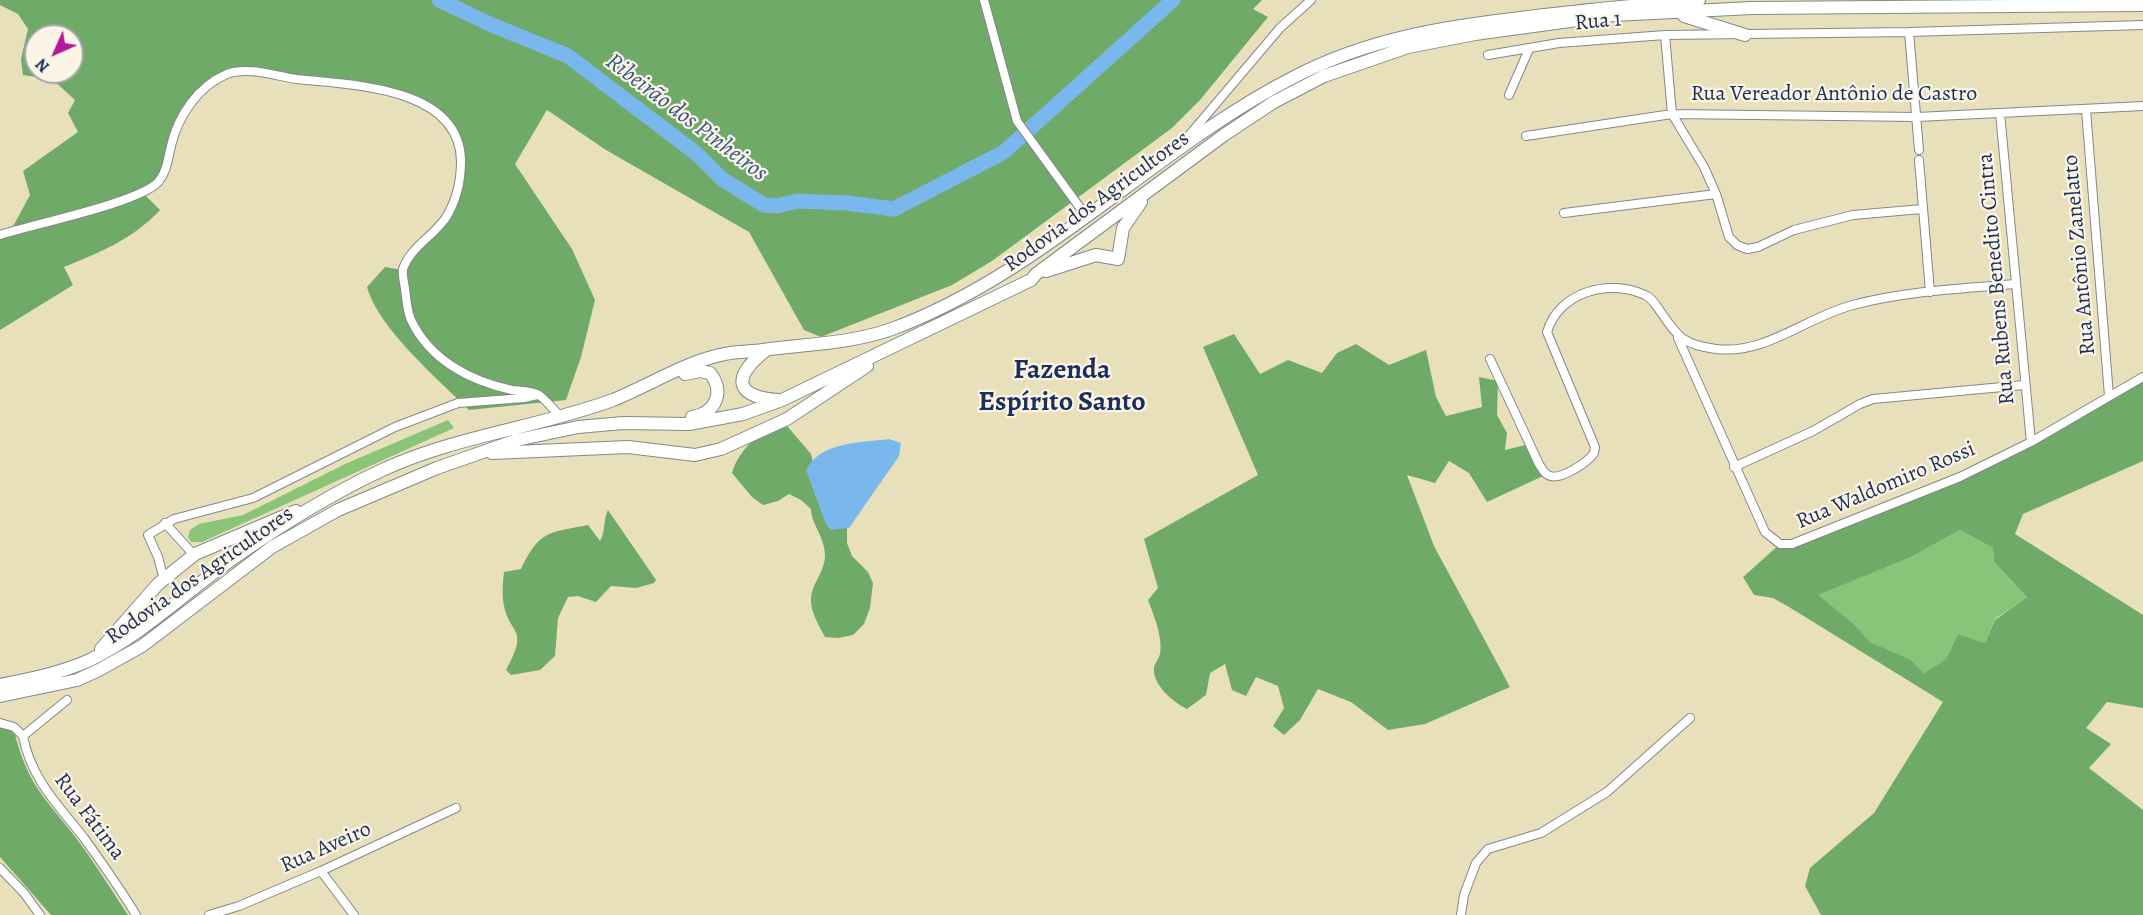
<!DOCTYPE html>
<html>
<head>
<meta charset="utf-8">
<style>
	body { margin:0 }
	#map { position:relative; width:2143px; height:915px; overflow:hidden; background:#e8e0bb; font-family:Alegreya,serif }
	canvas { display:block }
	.north { position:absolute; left:24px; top:24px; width:60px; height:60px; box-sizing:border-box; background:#fcf5e5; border:2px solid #a2a6af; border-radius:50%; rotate:225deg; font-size:16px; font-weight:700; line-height:24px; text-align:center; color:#1b2f5e }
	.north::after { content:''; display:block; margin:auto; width:21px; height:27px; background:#b5179e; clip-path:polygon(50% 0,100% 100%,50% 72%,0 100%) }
</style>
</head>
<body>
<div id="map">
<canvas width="2143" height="915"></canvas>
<div class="north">N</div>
</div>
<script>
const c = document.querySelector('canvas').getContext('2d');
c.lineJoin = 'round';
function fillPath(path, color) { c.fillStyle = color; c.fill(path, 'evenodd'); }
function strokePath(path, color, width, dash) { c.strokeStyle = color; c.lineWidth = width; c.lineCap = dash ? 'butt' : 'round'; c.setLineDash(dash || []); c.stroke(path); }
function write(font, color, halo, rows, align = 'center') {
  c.font = font + ' Alegreya,serif'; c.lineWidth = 4.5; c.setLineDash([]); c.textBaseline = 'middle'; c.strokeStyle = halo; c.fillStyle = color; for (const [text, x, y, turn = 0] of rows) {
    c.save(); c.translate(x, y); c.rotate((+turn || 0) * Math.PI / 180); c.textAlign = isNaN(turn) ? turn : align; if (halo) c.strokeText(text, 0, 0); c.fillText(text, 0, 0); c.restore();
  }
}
fillPath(new Path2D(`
	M448,420L454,428L202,542H191L188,537L190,530L199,524L243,515L345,464Z
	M1960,530L1993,548L1994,562L2027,597L1995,619L1985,643L1958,634L1946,659L1924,673L1910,659L1870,642L1855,625L1817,595L1911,557Z`), '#8ac478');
fillPath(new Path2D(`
	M0,0H1262L1253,9L1268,17L1200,100L1172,128L992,261L952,285L821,337L804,330L749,232L606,150L547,110L515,164L572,249L595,300L581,357L566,400L469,410C438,379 378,328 367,287L385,267L403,270L443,221L459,178L458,142L439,114L393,93L248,71L218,79L188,108L162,177L143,193L160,210C132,240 100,252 64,267L73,285L0,330V235L10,232L30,195L23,171L78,132L68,113L75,100L52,79L23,75L21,59L28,29L18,14L0,5ZM36,36H72V72H36Z
	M1234,334L1260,374L1288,360L1322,373L1337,353L1356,344L1389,365L1426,350L1436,397L1446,416L1482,407L1479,377L1498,381L1497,415L1507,433L1505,450L1525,445L1543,476L1487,502L1469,473L1449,461L1435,483L1407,475L1434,546L1510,687L1425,724L1388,730L1351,702L1318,689L1300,720L1284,735L1273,726L1284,708L1278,686L1256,677L1246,696L1232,690L1225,664L1210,673L1206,695L1187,709C1173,702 1152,685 1154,667C1155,663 1159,659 1160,654C1163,637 1154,616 1148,600L1158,588L1144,539L1258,475L1203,347Z
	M2143,377V461L2023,514L2015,534L2143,615V708L2107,702L2086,728L2111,744L2089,768L2143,810V915H1821L1805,886L1810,868L1874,813L1943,702L1789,607L1773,598L1754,595L1743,577L1780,544L1960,477ZM1960,530L1993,548L1994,562L2027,597L1995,620L1985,643L1958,634L1946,659L1924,673L1910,659L1870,642L1855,625L1818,595L1911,557Z
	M782,420L811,454L818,484L847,528V543L852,556L868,572L873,583L870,608L864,624L853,635L838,638L825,637C816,619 805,604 815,584C819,576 824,567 825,558C826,538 811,524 811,509L801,500L789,494L778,501L763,505L752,497L732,473C738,451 761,429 782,420Z
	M608,510L656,580L654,583L636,588L611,586L596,602L578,596L568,597L558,618L555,656L540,670L511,675L506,670C531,625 508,637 503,600C502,591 503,581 504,572L521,569C540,530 548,533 588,525L600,541C606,530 603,520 608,510Z
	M0,728L14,730C26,781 42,795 73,834C93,860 110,888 128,915H51L0,857Z`), '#6faa68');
fillPath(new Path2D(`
	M889,439L901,443L899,456L849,528L831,530L826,524L806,470C821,441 860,443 889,439Z`), '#7ab7ed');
strokePath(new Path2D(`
	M439,0L492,25L568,56L697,154L722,179L764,205L777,206L797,201L847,203L894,209L1004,152L1173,0`), '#7ab7ed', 15);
const minor = new Path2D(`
	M984,0L1017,121L1086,216
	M1909,32L1919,150
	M1665,35L1672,114L1704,167L1716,194L1729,237L1737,245L1747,249L1758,247L1794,230L1853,215L1922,209
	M1488,55L1559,43L1665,35L1909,32L2143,25
	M1509,95L1529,49
	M2086,110L2109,396
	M2000,113L2031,442
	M1526,136L1672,114L1917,117L2143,106
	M1186,139L1280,28L1311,0
	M1919,160L1930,292
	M1564,213L1716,194
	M0,235C30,225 143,202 159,181C167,171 168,158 171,146C178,116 198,86 227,74C247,66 276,76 296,79C350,85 460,86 461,161C461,181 456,202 445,219C433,236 410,248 403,269C402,274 404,283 405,288C406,298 407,311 411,320C430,360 470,381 512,390C520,391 532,391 539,395C546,400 553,409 559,415
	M1678,338L1765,532L1780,544H1792L1960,477L2031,442L2143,377
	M1490,359L1539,464C1541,467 1544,473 1548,475C1559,482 1588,462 1594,453L1595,447L1547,332C1559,292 1609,278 1645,295C1652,298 1655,304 1660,311C1678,337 1683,345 1716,349C1766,355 1806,317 1853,305C1905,291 1961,289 2015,284
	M1734,467L1813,431L1860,404L1873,399L2024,385
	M165,523L194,555
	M164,580L158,557L148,535L174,519L253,498L395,427L458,403L524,398L537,395
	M0,723L14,727L23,736L67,700
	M23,736C31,779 58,805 84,838C102,863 120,888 136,915
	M0,868L24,893L40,915
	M321,871L354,915
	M209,915L239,906L321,871L456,808
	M1461,915L1464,895L1476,863L1488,849L1541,833L1607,792L1690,718`);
const primary = new Path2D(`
	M1684,16L1745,35
	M1046,271L1096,255L1118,259L1123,228L1141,202
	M765,351C733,376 733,397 778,400
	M685,374L700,371L710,373C725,392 716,413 692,417
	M492,453L628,447L695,455L721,449L787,419L867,366
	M101,649L158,584L195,554L296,511
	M0,685C31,679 61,673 90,660C144,634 186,591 235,557C281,525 329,495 380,471C454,436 537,428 613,400C650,385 687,361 725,354C738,351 751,352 763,350C806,344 849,344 892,329C1043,273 1154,148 1296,76C1368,39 1442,27 1521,18C1581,10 1639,5 1699,0
	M0,696L77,680L99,670L142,646L272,547L338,510L437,468L517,440L578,427L623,423L689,424L743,414L782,400L1031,280L1036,274L1224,135L1274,102L1324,76L1408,47L1475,34L1614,15L1752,8L2143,5`);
strokePath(minor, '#82888c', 10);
strokePath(primary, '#82888c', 14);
strokePath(minor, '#fff', 8);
strokePath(primary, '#fff', 12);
write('22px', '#1b2f5e', '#fcf5e5', [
	["Rua 1",1598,22,-5],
	["Rua Vereador Antônio de Castro",1834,95],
	["Rodovia dos Agricultores",1097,202,-36],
	["Rua Antônio Zanelatto",2080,255,-95],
	["Rua Rubens Benedito Cintra",1997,279,-95],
	["Rua Waldomiro Rossi",1886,486,-23],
	["Rodovia dos Agricultores",200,576,-35],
	["Rua Fátima",89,817,53],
	["Rua Aveiro",326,848,-24]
]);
write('italic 24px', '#385889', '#fcf5e5', [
	["Ribeirão dos Pinheiros",686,118,37]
]);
write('bold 28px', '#1b2f5e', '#fcf5e5', [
	["Fazenda",1062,371],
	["Espírito Santo",1062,403]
]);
</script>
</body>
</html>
